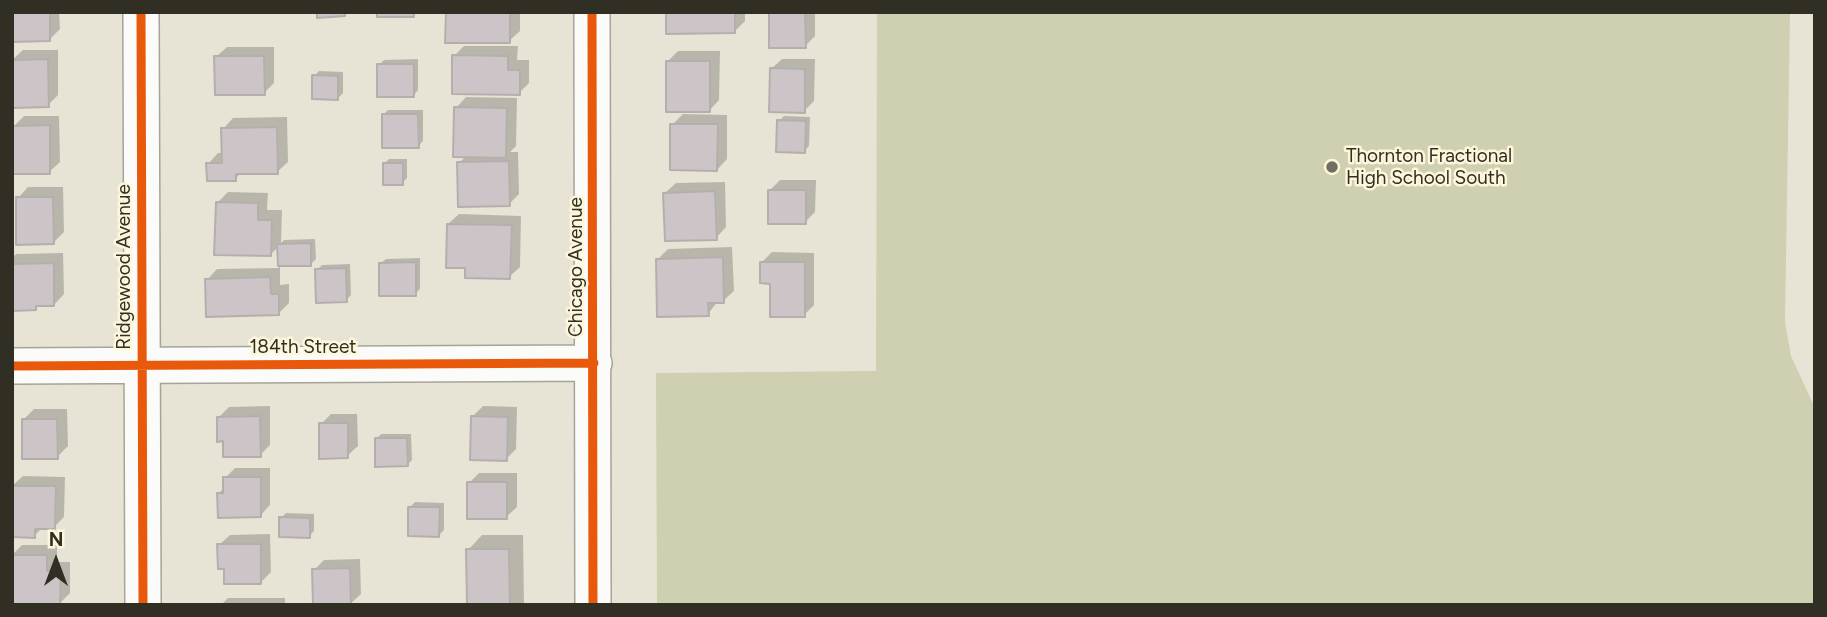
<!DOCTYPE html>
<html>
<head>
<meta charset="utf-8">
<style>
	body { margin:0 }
	#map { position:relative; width:1827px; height:617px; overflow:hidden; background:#e7e4d6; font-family:Figtree,sans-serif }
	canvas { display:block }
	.frame { position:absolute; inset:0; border:14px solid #312e24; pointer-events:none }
	.north { position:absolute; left:21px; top:526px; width:70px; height:70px; -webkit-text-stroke:5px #fdf6db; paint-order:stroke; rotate:0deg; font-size:19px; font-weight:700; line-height:28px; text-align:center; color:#312e24 }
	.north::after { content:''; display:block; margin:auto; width:24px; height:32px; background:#312e24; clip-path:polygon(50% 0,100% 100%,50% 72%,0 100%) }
</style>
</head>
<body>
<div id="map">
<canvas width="1827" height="617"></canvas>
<div class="frame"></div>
<div class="north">N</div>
</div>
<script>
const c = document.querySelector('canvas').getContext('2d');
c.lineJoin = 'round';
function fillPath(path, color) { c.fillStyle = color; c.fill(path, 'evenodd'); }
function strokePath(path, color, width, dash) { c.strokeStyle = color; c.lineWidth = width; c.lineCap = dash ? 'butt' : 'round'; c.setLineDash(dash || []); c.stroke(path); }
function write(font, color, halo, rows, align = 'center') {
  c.font = font + ' Figtree,sans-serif'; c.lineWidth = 5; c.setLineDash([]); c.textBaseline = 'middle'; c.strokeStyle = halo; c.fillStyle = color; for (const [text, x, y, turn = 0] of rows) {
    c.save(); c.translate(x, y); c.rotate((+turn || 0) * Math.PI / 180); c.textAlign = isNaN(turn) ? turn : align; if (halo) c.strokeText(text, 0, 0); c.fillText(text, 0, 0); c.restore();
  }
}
fillPath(new Path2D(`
	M877,12H1790L1785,322L1791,356L1815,408V605H657L656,373L876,371Z`), '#cfcfb2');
fillPath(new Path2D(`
	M14,12H59L60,29L49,40Z
	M447,12H520V31L509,41Z
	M667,12H745V21L735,31Z
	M770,12H815V36L805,46Z
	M464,46H518L517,60H529V83L519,93L454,56Z
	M227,47H274V83L264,93L216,57Z
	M23,50H58V95L48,105L12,60Z
	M678,51H720L719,100L709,111L668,61Z
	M418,59V90L414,95L379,65L384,60Z
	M782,59H815L814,101L804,111L771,69Z
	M319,71L343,72V93L338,98L314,76Z
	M466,97L517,98L516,146L510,152H518L519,194L509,204L459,163L466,156L456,108Z
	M388,110H423V141L418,146L383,115Z
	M683,114L727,115V159L717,170L672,125Z
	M24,116H59L60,162L49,172L13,127Z
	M784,116L810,117L809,146L804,151L779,121Z
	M287,117L288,162L277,172H242L235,179L208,164L218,153H223V129L233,118Z
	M389,159H407V178L402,183L384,164Z
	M780,180H816L815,212L805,222L770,190Z
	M725,182L726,227L716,238L665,193L676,183Z
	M28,187H63L64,232L53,243L18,198Z
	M228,192L268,193L267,210H282L281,243L284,240L315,239L316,259L311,264H280V285L289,284V303L279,313L207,280L217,269L279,268V246L271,254L217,203Z
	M459,214L521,216L520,267L509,277L467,266L448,224Z
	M732,247L734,291L723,301H718L708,314L657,260L668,249Z
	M772,252L814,253V305L804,315L772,282L762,262Z
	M63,253L64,294L54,305H39L35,309H12V258L16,254Z
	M420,258V289L415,294L381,263L386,259Z
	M350,264L351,295L346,300L317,270L322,265Z
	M270,406V445L260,455L225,439L219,417L229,407Z
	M483,406L517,407L516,449L506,459L473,416Z
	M34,409H67L68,446L57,457L23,420Z
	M331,414H357L358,446L347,456L321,424Z
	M381,434H411L412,460L407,465L376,439Z
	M235,468H270V505L260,516L219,493L225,487V478Z
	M479,473H517V507L506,517L469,483Z
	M23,476L65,477L64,517L54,527H43L34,536L12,486Z
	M415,502L444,503V530L439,535L410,507Z
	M286,513L314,514V531L309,536L281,518Z
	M270,534L271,572L261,582L225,567L219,545L230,535Z
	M482,535H523L524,605H468V550Z
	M22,545H57V562H70V593L60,603L12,602V555Z
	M360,559L361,594L350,604L314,570L324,560Z
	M228,598H285V605H221Z`), '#0003');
const building = new Path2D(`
	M12,12H50V41L12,42Z
	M317,12H345V16L317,18Z
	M377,12H414V17H377Z
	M446,12H510V43H445Z
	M666,12H735V33L666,34Z
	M769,12H805L806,48H769Z
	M452,55L508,56V70H520V95L452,94Z
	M214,56H264L265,95H215Z
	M48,59L49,107L12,108V60Z
	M666,61H710V112H666Z
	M377,64H414V97H377Z
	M770,68L805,69V113L769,112Z
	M312,75L338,76V100L312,99Z
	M454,107L507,108L506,158L453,157Z
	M382,114H418L419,148H382Z
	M777,120L806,121L805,153L776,152Z
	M670,124H718L717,171L670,170Z
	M50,125V174H12V126Z
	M277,127L278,174H236V181H207L206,163H222L221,128Z
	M509,161L510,206L458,207L457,162Z
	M383,163H403V185H383Z
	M768,190H806V224H768Z
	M715,191L717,240L665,241L663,193Z
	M16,197H53L54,244L16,245Z
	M216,202L258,203V220H272L271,256L214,255Z
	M447,224L512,225L510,279L465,278V268H446Z
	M311,243V266H278L277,244Z
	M723,257L724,303H708L709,316L657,317L656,259Z
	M416,262V296H379V263Z
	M760,262H805V317H770V284L760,283Z
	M54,263V306H36V310L12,311V264Z
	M346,268L347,302L316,303L315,269Z
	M270,277L271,294H279V315L206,317L205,279Z
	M260,416L261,457H223V441L217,442V417Z
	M471,416L508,417L507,461L470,460Z
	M22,419H57L58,459H22Z
	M319,423H348V458L319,459Z
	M375,438H407L408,466L375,467Z
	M223,477H261V517L218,518L217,493H223Z
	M467,482H507V519H467Z
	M12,486H56L55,529H35V538L12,537Z
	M408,507H440L439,537L408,536Z
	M279,517L310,518V538L279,537Z
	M217,544H261V584H224V569H218Z
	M466,549H509L510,605H467Z
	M12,555H47V571L61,572L60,605L12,604Z
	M350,568L351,605H313L312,569Z`);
fillPath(building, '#ccc4c6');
strokePath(building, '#b4afad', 2);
const minor = new Path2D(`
	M141,12L143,605
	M592,12L593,605
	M12,366L594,363`);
strokePath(minor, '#a6a398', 38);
strokePath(minor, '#fbfbf9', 35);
strokePath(new Path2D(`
	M141,12L143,605
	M592,12L593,605
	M12,366L594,363`), '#e8590c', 9);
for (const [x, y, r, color] of [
	[1332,167,7,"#716e62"]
]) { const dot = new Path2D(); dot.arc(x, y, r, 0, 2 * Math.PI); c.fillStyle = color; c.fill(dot); strokePath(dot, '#fdf6db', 2.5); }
write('19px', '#312e24', '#fdf6db', [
	["Thornton Fractional",1346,156],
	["High School South",1346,178]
], 'left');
write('19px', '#312e24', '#fdf6db', [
	["Ridgewood Avenue",124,267,-90],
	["Chicago Avenue",576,267,-90],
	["184th Street",303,347]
]);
</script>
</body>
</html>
